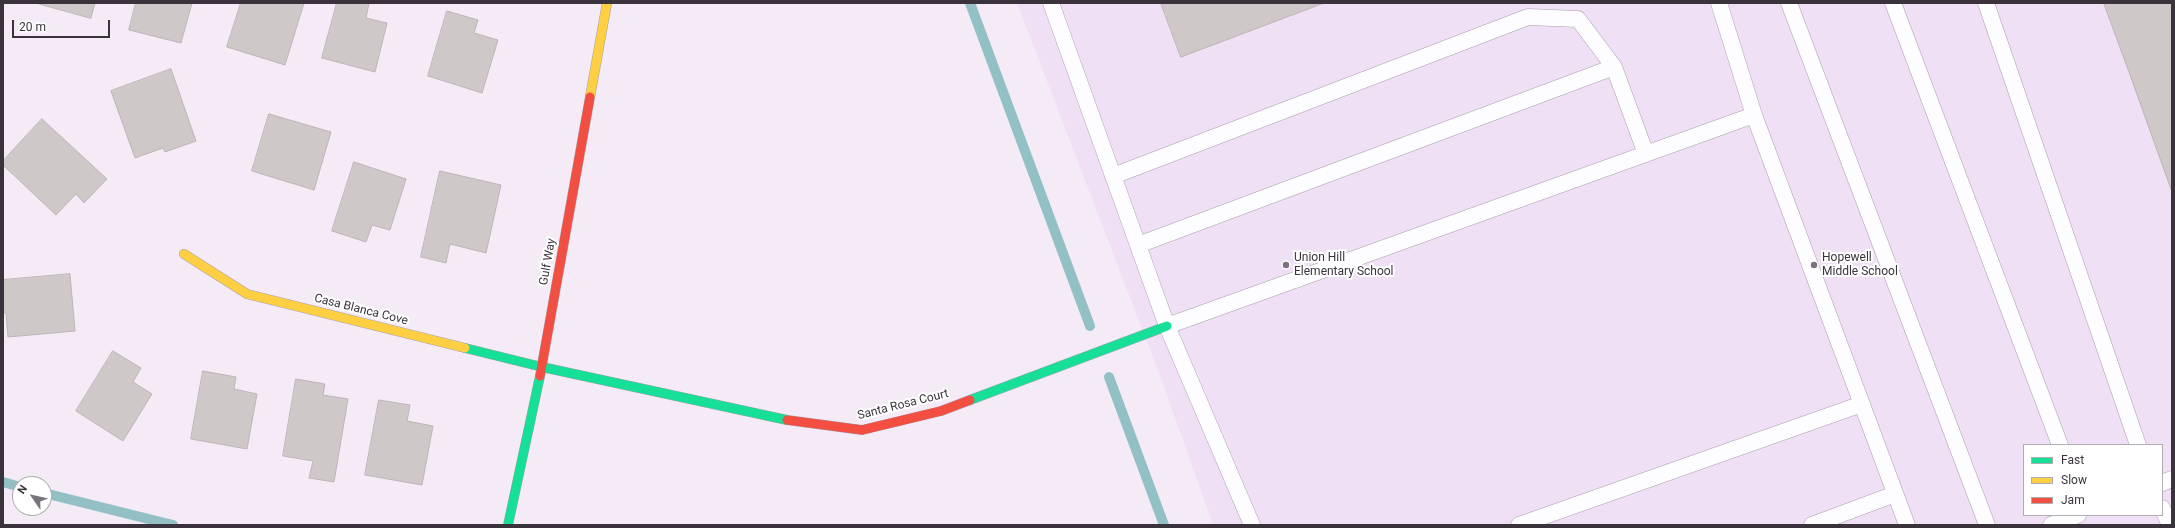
<!DOCTYPE html>
<html>
<head>
<meta charset="utf-8">
<style>
	body { margin:0 }
	#map { position:relative; width:2175px; height:528px; overflow:hidden; background:#f4ebf7; font-family:Roboto,sans-serif }
	canvas { display:block }
	.frame { position:absolute; inset:0; border:4px solid #3a333c; pointer-events:none }
	.legend { position:absolute; left:2023px; top:444px; width:140px; height:72px; box-sizing:border-box; background:#fff; border:1px solid #b0adb1; margin:0; padding:5px 7px; list-style:none; font-size:12px; color:#3a333c }
	.legend li { display:flex; align-items:center; gap:8px; height:20px }
	.legend b { width:20px; border:1px solid #b0adb1 }
	.north { position:absolute; left:12px; top:476px; width:40px; height:40px; box-sizing:border-box; background:#fff; border:1px solid #b0adb1; border-radius:50%; rotate:304deg; font-size:11px; font-weight:700; line-height:16px; text-align:center; color:#3a333c }
	.north::after { content:''; display:block; margin:auto; width:14px; height:18px; background:#7b737d; clip-path:polygon(50% 0,100% 100%,50% 72%,0 100%) }
	.scale { position:absolute; left:12px; top:20px; width:98px; height:18px; box-sizing:border-box; border:2px solid #3a333c; border-top:0; padding-left:5px; font-size:12px; line-height:14px; white-space:nowrap; color:#3a333c; -webkit-text-stroke:3px #fff; paint-order:stroke }
</style>
</head>
<body>
<div id="map">
<canvas width="2175" height="528"></canvas>
<div class="frame"></div>
<ul class="legend">
<li><b style="height:5px;background:#16e098"></b>Fast</li>
<li><b style="height:5px;background:#ffcf43"></b>Slow</li>
<li><b style="height:5px;background:#f24e42"></b>Jam</li>
</ul>
<div class="north">N</div>
<div class="scale">20 m</div>
</div>
<script>
const c = document.querySelector('canvas').getContext('2d');
c.lineJoin = 'round';
function fillPath(path, color) { c.fillStyle = color; c.fill(path, 'evenodd'); }
function strokePath(path, color, width, dash) { c.strokeStyle = color; c.lineWidth = width; c.lineCap = dash ? 'butt' : 'round'; c.setLineDash(dash || []); c.stroke(path); }
function write(font, color, halo, rows, align = 'center') {
  c.font = font + ' Roboto,sans-serif'; c.lineWidth = 4; c.setLineDash([]); c.textBaseline = 'middle'; c.strokeStyle = halo; c.fillStyle = color; for (const [text, x, y, turn = 0] of rows) {
    c.save(); c.translate(x, y); c.rotate((+turn || 0) * Math.PI / 180); c.textAlign = isNaN(turn) ? turn : align; if (halo) c.strokeText(text, 0, 0); c.fillText(text, 0, 0); c.restore();
  }
}
fillPath(new Path2D(`
	M1017,3H2172V525H1213L1162,381ZM2024,445H2162V515H2024Z`), '#f0e0f5');
strokePath(new Path2D(`
	M970,3L1090,326
	M1109,377L1164,525
	M3,482L20,487
	M44,493L173,525`), '#93c0c4', 10);
const building = new Path2D(`
	M36,3H95L91,18Z
	M136,3H192L181,43L129,30Z
	M241,3H304L285,65L227,47Z
	M337,3H369L366,18L387,23L375,72L322,58Z
	M1161,3H1324L1181,57Z
	M2104,3H2172V192L2129,72Z
	M447,11L478,20L474,33L498,40L482,93L428,76Z
	M171,69L196,141L165,152L163,148L135,158L111,91Z
	M269,114L331,132L314,190L252,171Z
	M42,119L107,179L84,203L76,194L56,215L3,165V161Z
	M354,162L406,179L390,230L372,225L366,242L332,231Z
	M440,171L501,185L486,253L450,244L446,263L421,257Z
	M70,274L75,331L8,337L6,313H3V280Z
	M113,351L141,368L133,382L152,394L123,441L76,411Z
	M203,371L236,377L234,389L257,394L247,449L191,439Z
	M296,379L325,384L323,395L348,399L334,482L309,478L313,461L283,456Z
	M379,400L410,405L407,421L433,426L422,485L365,475Z`);
fillPath(building, '#cfc8c9');
strokePath(building, '#bcb5b6', 1);
const lane = new Path2D(`
	M1051,3L1167,326L1252,525
	M1719,3L1754,115L1907,525
	M1789,3L1987,525
	M1893,3L2060,445
	M1986,3L2138,445
	M1614,67L1646,154
	M1113,176L1528,17L1578,19L1614,67L1138,245
	M1167,326L1754,115
	M2162,483L2172,479
	M2162,508L2170,525
	M1519,525L1862,404
	M1812,525L1895,494
	M2051,525L2078,515`);
const fast = new Path2D(`
	M465,348L542,367L787,420
	M970,400L1167,326
	M508,525L540,376`);
const slow = new Path2D(`
	M590,97L607,3
	M184,254L247,294L465,348`);
const jam = new Path2D(`
	M540,376L590,97
	M787,420L862,430L941,411L970,400`);
strokePath(lane, '#a8a1ab', 17);
strokePath(fast, '#a8a1ab', 10);
strokePath(slow, '#a8a1ab', 10);
strokePath(jam, '#a8a1ab', 10);
strokePath(lane, '#fdfcfe', 16);
strokePath(fast, '#16e098', 9);
strokePath(slow, '#ffcf43', 9);
strokePath(jam, '#f24e42', 9);
for (const [x, y, r, color] of [
	[1286,265,4,"#7b737d"],
	[1814,265,4,"#7b737d"]
]) { const dot = new Path2D(); dot.arc(x, y, r, 0, 2 * Math.PI); c.fillStyle = color; c.fill(dot); strokePath(dot, '#fff', 1.5); }
write('12px', '#3a333c', '#fff', [
	["Union Hill",1294,258],
	["Elementary School",1294,272],
	["Hopewell",1822,258],
	["Middle School",1822,272]
], 'left');
write('12px', '#3a333c', '#fff', [
	["Gulf Way",548,262,-80],
	["Casa Blanca Cove",361,310,14],
	["Santa Rosa Court",903,405,-14]
]);
</script>
</body>
</html>
